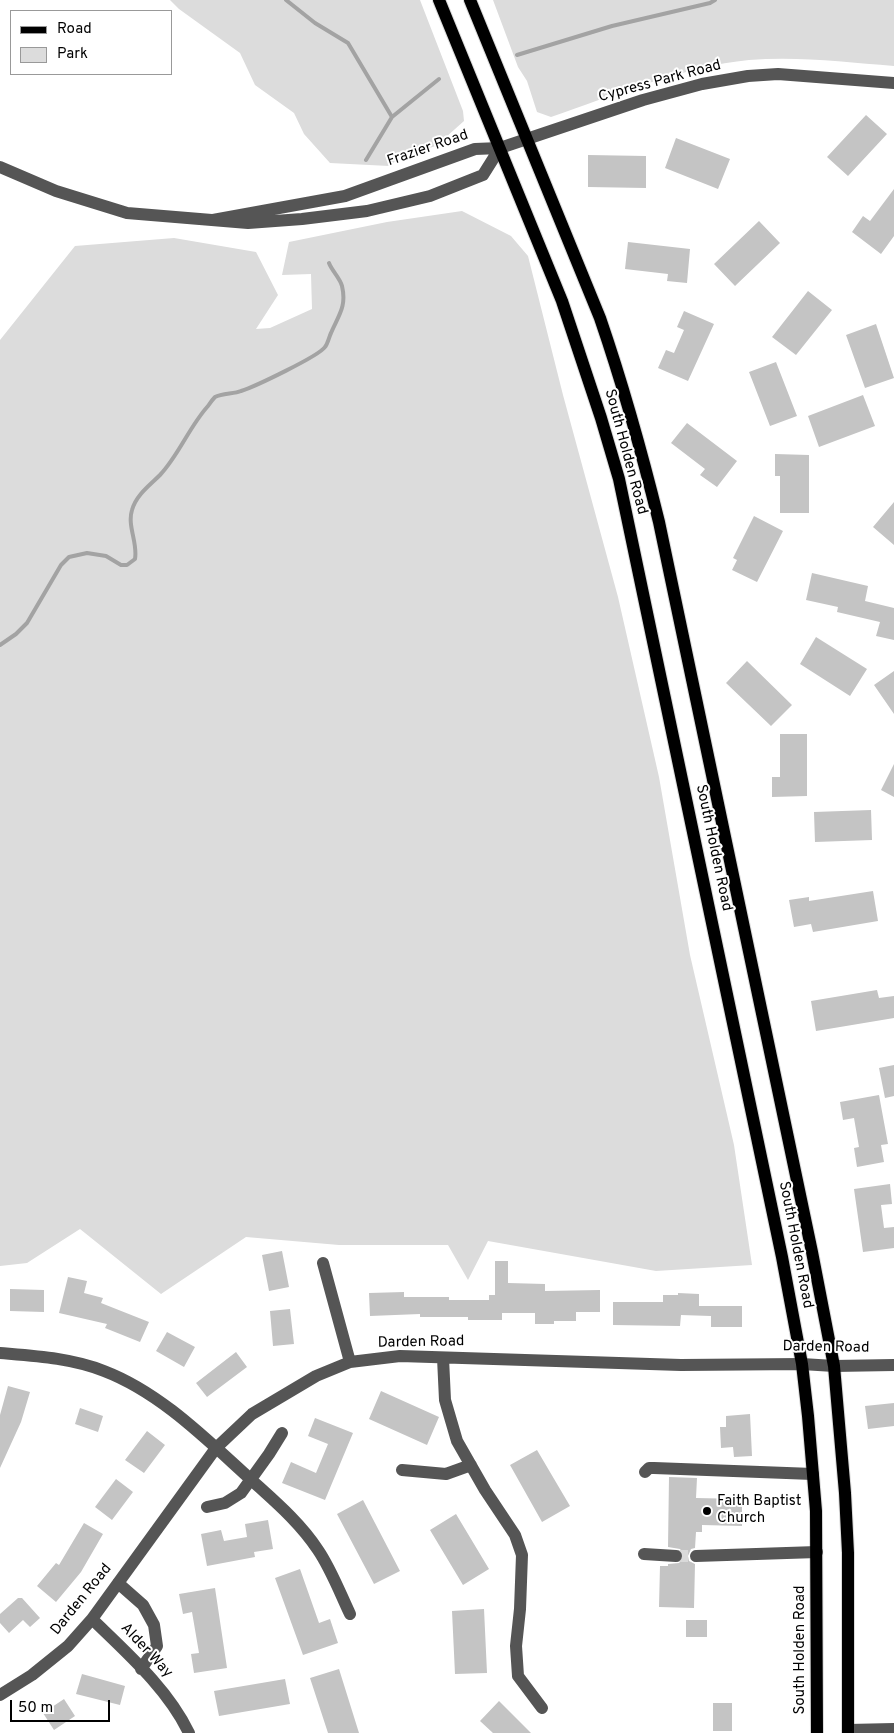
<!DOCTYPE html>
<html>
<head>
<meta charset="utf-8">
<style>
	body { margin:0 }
	#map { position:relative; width:894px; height:1733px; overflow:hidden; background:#fff; font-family:Overpass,sans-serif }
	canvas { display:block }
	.legend { position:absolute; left:10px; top:10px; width:162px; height:65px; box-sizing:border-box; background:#fff; border:1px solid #999; margin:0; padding:6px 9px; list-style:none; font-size:15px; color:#000 }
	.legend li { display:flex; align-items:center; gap:10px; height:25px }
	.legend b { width:25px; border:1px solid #999 }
	.scale { position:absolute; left:10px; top:1700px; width:100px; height:22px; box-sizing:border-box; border:2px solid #000; border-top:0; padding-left:6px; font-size:15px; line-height:18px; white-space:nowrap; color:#000; -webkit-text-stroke:4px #fff; paint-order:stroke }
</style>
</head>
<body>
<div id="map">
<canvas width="894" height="1733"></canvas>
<ul class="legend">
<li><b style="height:6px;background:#000"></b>Road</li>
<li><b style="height:14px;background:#dcdcdc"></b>Park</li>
</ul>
<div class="scale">50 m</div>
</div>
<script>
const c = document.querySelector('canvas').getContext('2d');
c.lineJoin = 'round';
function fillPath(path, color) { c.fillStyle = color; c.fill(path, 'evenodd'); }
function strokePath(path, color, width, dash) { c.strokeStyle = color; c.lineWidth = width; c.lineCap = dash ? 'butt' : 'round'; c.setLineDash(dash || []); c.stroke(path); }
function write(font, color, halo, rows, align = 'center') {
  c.font = font + ' Overpass,sans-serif'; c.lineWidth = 4; c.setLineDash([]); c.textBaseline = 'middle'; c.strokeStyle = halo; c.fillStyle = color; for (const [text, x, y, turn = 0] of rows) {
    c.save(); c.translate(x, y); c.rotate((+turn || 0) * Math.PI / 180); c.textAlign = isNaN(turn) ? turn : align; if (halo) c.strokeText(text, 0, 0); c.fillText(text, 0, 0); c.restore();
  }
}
fillPath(new Path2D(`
	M170,0H420L463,111L464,121L436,146L402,156L389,166L330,163L304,134L294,113L255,85L240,53L179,9Z
	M493,0H894V66C846,62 797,56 749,60C685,66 612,96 551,117L537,112L527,81L518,67Z
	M462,211L511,236L528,256L563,395L618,597L659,777L690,955L734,1145L752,1265L656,1271L488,1241L468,1280L448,1245H339L246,1237L161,1294L80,1229L27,1263L0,1266V340L75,246L174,238L256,252L278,295L256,329L270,328L312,309L311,274L282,275L289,242L387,222Z`), '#dcdcdc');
strokePath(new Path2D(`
	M286,0L315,23L348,43L392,117
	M517,55L612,26L710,3L715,0
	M366,160L392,117L439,79
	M0,645L16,634L27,623L61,565L69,557L87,553L106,556L121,565H127L135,559C138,543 127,526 132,510C136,495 150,485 160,475C179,455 189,427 208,406C210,403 213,399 215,397C222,393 234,394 241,391C254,387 319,356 325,347C328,343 329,337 331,333C338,316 347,307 342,286C340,278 332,271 329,263`), '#a3a3a3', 4);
fillPath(new Path2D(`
	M866,115L887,134L848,176L827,157Z
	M676,138L730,159L718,189L665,168Z
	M588,155L646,156V188L588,187Z
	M894,189V236L881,254L852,232L863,216L870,221Z
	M759,221L780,243L735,286L714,264Z
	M628,242L690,249L687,283L667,281L668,274L625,269Z
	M808,291L832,310L796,355L772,337Z
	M684,311L714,324L688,381L658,368L666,350L674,353L684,330L677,327Z
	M876,324L894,378L865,388L846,335Z
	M776,362L797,416L770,426L749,372Z
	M863,395L875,426L819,447L808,416Z
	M687,423L737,461L717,487L700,475L705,469L671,443Z
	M775,454L809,455V513H780V476H775Z
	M894,502V545L873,527Z
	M754,516L783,531L757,582L732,570L737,560L733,558Z
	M812,573L868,586L865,601L894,608V640L876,636L880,622L837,612L838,607L806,600Z
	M816,637L867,669L850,696L800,664Z
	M747,661L792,705L771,726L726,683Z
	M894,671V714L874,685Z
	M780,734H807V796L772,797V777H780Z
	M894,764V797L881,790Z
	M871,810L872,840L815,842L814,812Z
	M873,891L878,921L813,932L811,924L794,927L789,900L809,897V901Z
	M877,990L879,998L894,996V1018L816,1031L811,1001Z
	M894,1065V1096L885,1098L879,1068Z
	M879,1095L888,1144L881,1145L884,1162L857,1167L854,1148L859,1147L854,1118L843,1120L840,1102Z
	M890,1184L892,1204L881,1205L884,1228L894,1227V1248L863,1252L854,1189Z
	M282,1251L289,1287L269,1291L262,1255Z
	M495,1261H508V1283L545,1284V1291L600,1290V1312H576V1321H554V1324H535V1313H502V1320H468V1317H420V1314L370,1316L369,1293L404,1292V1297H449V1300H489V1295H495Z
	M68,1277L87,1281L84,1293L103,1298L101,1303L149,1322L140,1342L105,1328L107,1324L59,1313Z
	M10,1289L44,1290V1312L10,1311Z
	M678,1293L699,1294V1306H742V1327H711V1316L681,1315L680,1326L613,1325V1302H663V1295H678Z
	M290,1309L294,1344L273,1346L270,1311Z
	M167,1332L195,1347L184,1367L156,1351Z
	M236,1352L247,1367L207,1397L196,1383Z
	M8,1386L30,1392L21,1422L0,1468V1415Z
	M381,1391L439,1417L427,1445L369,1419Z
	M894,1403V1426L868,1429L865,1406Z
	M80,1408L103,1416L98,1432L75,1424Z
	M750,1414L752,1456L734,1457L733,1447L721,1448L720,1427H726V1416Z
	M315,1418L353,1433L325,1500L282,1483L291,1462L316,1473L328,1444L308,1436Z
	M147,1431L165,1445L144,1473L125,1460Z
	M537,1450L570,1506L542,1522L510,1465Z
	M669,1477L697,1478L696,1498L742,1499V1526L702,1525V1532H696L695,1548L691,1549L688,1556L689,1561L695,1564L694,1608L659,1607L660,1566H668V1564L679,1563L684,1557L683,1553L680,1549L668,1547Z
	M116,1479L133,1492L112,1520L95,1507Z
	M363,1500L400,1571L374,1584L337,1514Z
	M456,1514L489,1569L463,1585L430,1530Z
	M268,1520L273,1549L254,1552L255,1557L207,1566L201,1534L221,1530L224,1541L247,1537L245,1524Z
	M84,1523L103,1534L81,1572L56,1602L37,1586L56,1563L59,1565Z
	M300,1569L319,1623L330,1619L338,1643L303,1655L275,1578Z
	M215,1588L227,1668L194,1673L191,1654L199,1653L192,1612L183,1614L179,1594Z
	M18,1598H22L40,1618L30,1627L23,1620L9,1633L0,1623V1614Z
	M484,1609L487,1673L455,1674L452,1611Z
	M686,1620H707V1637H686Z
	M339,1669L359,1733H328L310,1678Z
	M82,1674L125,1686L120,1705L76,1694Z
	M285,1679L290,1704L219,1716L214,1691Z
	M64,1699L75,1716L54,1730L43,1713Z
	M499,1701L531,1733H493L480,1721Z
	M713,1703H732V1731H713Z`), '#c4c4c4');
strokePath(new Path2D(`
	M676,1556H696`), '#d9d9d9', 12, [12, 6]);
const major = new Path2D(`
	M439,0L562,301L601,418L619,479L782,1257L802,1364L808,1416L816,1511L817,1733
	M470,0L600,318C623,385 642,453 659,522L812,1252L834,1366L845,1493L848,1553V1733`);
strokePath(major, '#dbdbdb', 14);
strokePath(new Path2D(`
	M0,167L56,191L127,213L248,223L302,219L367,211L430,196L483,175L500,148
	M213,220L345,196L475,149L500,148L643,100L702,84L748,76L778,74L894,83
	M323,1263L350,1362
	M0,1353C35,1356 71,1358 104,1371C159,1392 204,1437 247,1476C272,1499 299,1521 318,1550C331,1569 340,1593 350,1614
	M443,1358L445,1400L457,1441L485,1490L515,1535L522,1555L520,1609L516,1646L518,1676L542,1708
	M402,1470L446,1474L471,1465
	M645,1472L649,1468H654L813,1474
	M207,1507L225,1503L241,1493L269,1454L282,1433
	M644,1554L676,1556
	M696,1556L817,1552
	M118,1583L143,1605L154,1625L157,1646L141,1669
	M92,1619C127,1653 168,1689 189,1733
	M0,1695L32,1675L68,1646L92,1619L216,1448L252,1414L316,1376L350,1362L400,1356L681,1365L802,1364L834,1366L894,1365
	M848,1730L894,1729`), '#555', 12);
strokePath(major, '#000', 12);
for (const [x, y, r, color] of [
	[707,1511,5,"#000"]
]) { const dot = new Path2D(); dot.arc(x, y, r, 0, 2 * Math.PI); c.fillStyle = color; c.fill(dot); strokePath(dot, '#fff', 2); }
write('15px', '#000', '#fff', [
	["Cypress Park Road",660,82,-15],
	["Frazier Road",428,149,-19],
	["South Holden Road",625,452,75],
	["South Holden Road",713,848,78],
	["South Holden Road",795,1245,79],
	["Darden Road",421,1343,-1],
	["Darden Road",826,1348,1],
	["Darden Road",82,1600,-51],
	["South Holden Road",801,1650,-90],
	["Alder Way",146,1651,47]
]);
write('15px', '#000', '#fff', [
	["Faith Baptist",717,1502],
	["Church",717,1519]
], 'left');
</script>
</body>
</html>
